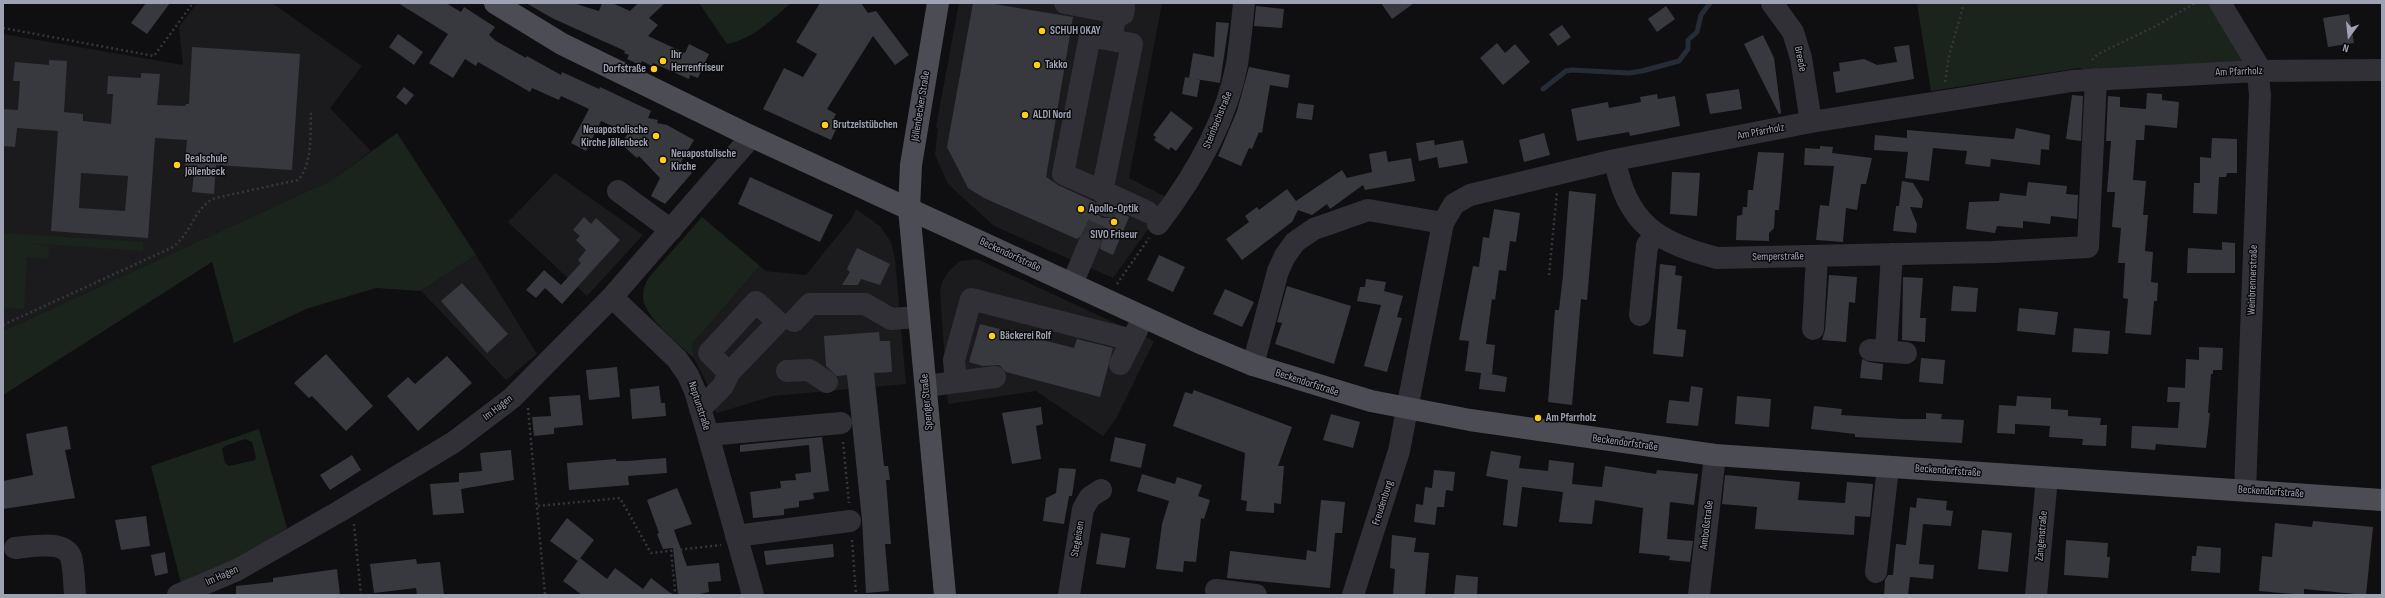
<!DOCTYPE html>
<html>
<head>
<meta charset="utf-8">
<style>
	body { margin:0 }
	#map { position:relative; width:2385px; height:598px; overflow:hidden; background:#0f0f11; font-family:"Sofia Sans Condensed",sans-serif }
	canvas { display:block }
	.frame { position:absolute; inset:0; border:4px solid #9fa2b3; pointer-events:none }
	.north { position:absolute; left:2329px; top:16px; width:40px; height:40px; -webkit-text-stroke:3px #0a0a0b; paint-order:stroke; rotate:195deg; font-size:11px; font-weight:700; line-height:16px; text-align:center; color:#9fa2b3 }
	.north::after { content:''; display:block; margin:auto; width:14px; height:18px; background:#9fa2b3; clip-path:polygon(50% 0,100% 100%,50% 72%,0 100%) }
</style>
</head>
<body>
<div id="map">
<canvas width="2385" height="598"></canvas>
<div class="frame"></div>
<div class="north">N</div>
</div>
<script>
const c = document.querySelector('canvas').getContext('2d');
c.lineJoin = 'round';
function fillPath(path, color) { c.fillStyle = color; c.fill(path, 'evenodd'); }
function strokePath(path, color, width, dash) { c.strokeStyle = color; c.lineWidth = width; c.lineCap = dash ? 'butt' : 'round'; c.setLineDash(dash || []); c.stroke(path); }
function write(font, color, halo, rows, align = 'center') {
  c.font = font + ' "Sofia Sans Condensed",sans-serif'; c.lineWidth = 3; c.setLineDash([]); c.textBaseline = 'middle'; c.strokeStyle = halo; c.fillStyle = color; for (const [text, x, y, turn = 0] of rows) {
    c.save(); c.translate(x, y); c.rotate((+turn || 0) * Math.PI / 180); c.textAlign = isNaN(turn) ? turn : align; if (halo) c.strokeText(text, 0, 0); c.fillText(text, 0, 0); c.restore();
  }
}
fillPath(new Path2D(`
	M197,3H272L362,66L330,108L371,151L332,180L3,331V34L183,65L179,27Z
	M959,3H1162L1129,178L1170,199L1113,278L994,226L948,184L935,155L938,128L936,127Z
	M555,173L643,235L587,296L508,222Z
	M856,209L880,226L891,242L895,259L906,384L773,396L717,413L714,409L707,384L694,358L692,344L760,266L766,271L806,275L852,218Z
	M476,255L537,354L506,380L421,291Z
	M977,259L1154,341L1116,419L1103,436L1036,391L948,404L940,292L942,282L949,271L960,261Z`), '#1b1b1e');
fillPath(new Path2D(`
	M699,3H791C771,20 753,39 727,44Z
	M1917,3H2216L2254,65L2094,74L2080,68L1931,91Z
	M397,133L476,255L421,291L376,288L306,309L234,343L212,262L3,395V331L332,180Z
	M702,217L760,266L692,344L694,358C680,345 642,316 643,296C643,288 646,282 650,276Z
	M3,233L143,242V251L28,243L49,246L48,259L27,257L24,309L3,307Z
	M259,429L287,528L240,559L181,583L151,466ZM245,439L252,442L256,457L255,460L229,466L225,463L222,449L225,446Z`), '#1b231d');
strokePath(new Path2D(`
	M1543,89L1566,71L1572,70L1629,73L1642,71L1679,61L1688,49V40L1697,32L1701,15L1710,3`), '#252c35', 5);
fillPath(new Path2D(`
	M146,3H170L147,34L131,23Z
	M398,3H446L461,12L464,7L495,27L489,35L496,41L526,58L527,56L561,75L562,72L599,89L600,87L651,111L648,118L658,120L657,123L667,125L694,140L681,162L692,173L665,204L651,196L660,178L639,156L637,158L621,144L628,133L601,121L586,151L571,143L589,109L561,96L559,100L532,88L530,92L478,62L476,66L465,59L453,78L429,63L448,34Z
	M526,3H573L599,11L602,3H612L630,11L638,3H665L649,18L658,25L648,36L685,53L689,44L709,54L698,78L690,75L689,79L653,63L652,66L642,61L640,65L627,59L629,55L624,53L625,51L552,18Z
	M820,3H861L868,13L876,11L909,55L895,65L873,36L827,109L836,114L834,118L840,121L831,140L763,109L784,68L803,77L817,54L796,42Z
	M973,3H988L1073,17L1046,177L1058,185L1095,202L1097,214L1102,218H1110L1118,212L1129,217L1113,255L1100,249L1101,242L1094,233L1087,232L1077,239L984,198L968,188L947,147Z
	M1381,3H1414L1392,19Z
	M1256,6L1284,9L1282,28L1254,26Z
	M1666,6L1675,19L1657,32L1648,19Z
	M2349,14L2354,43L2328,47L2323,18Z
	M1216,22L1229,23L1220,83L1189,78L1193,53L1214,57Z
	M1562,25L1571,37L1558,46L1549,34Z
	M398,34L423,52L414,65L389,47Z
	M1763,35L1774,58L1781,113L1779,114L1744,44Z
	M1497,43L1505,53L1515,44L1530,62L1503,85L1480,58Z
	M1909,45L1914,79L1836,93L1833,72L1840,71L1839,63L1864,59L1877,65L1897,62L1894,47Z
	M192,47L300,54L292,170L216,165L214,194L192,192L194,173H184L187,140L155,138L148,238L51,231L58,131L17,128L15,147L3,146V109L18,110L20,81H13L15,62L49,65V60L67,61L64,112L83,114V121L111,124L113,94H107L108,76L141,78V73L160,74L157,105L185,106L186,104H189ZM81,173L128,176L125,211L79,208Z
	M1249,67L1290,75L1288,88L1270,85L1262,133L1259,132L1252,149L1249,148L1241,166L1218,156L1237,111Z
	M1185,77L1200,80L1197,97L1182,94Z
	M404,87L414,95L406,105L396,97Z
	M1739,89L1742,109L1710,114L1706,94Z
	M2147,93L2162,94V100L2179,102L2177,128L2145,125L2144,140H2136L2133,180L2146,181L2143,215H2148L2145,251L2153,252L2151,282L2158,283L2157,301H2154L2151,335L2125,333L2128,299L2123,298L2125,263H2118L2121,228L2112,227L2115,192H2107L2111,141H2106L2108,96L2120,97V107L2146,109Z
	M1657,94L1658,99L1675,96L1680,126L1630,136L1629,132L1577,141L1571,109L1608,102L1609,108L1641,102L1640,97Z
	M2072,95L2083,96L2081,141L2066,139Z
	M1298,103L1314,105L1312,120L1296,118Z
	M1171,111L1193,128L1176,151L1171,147L1169,150L1154,140L1156,137L1153,135Z
	M2016,128L2050,135L2049,150L2041,149L2040,165L1991,159L1990,167L1965,164L1967,151L1933,148L1929,181L1905,178L1908,152L1874,150L1875,135L1907,138V130L2014,139Z
	M1544,133L1550,155L1524,162L1519,140Z
	M2212,138L2237,139V173H2227L2226,177H2219L2217,214L2193,213L2194,183H2200V157L2211,158Z
	M1434,140L1436,153L1435,145L1463,140L1468,163L1439,168L1437,157L1419,161L1416,143Z
	M1820,146L1833,147L1832,153L1872,158L1866,184H1861L1857,210L1846,208L1843,242L1816,240L1820,205L1829,206L1834,166L1804,165L1805,148L1820,149Z
	M1386,151L1388,162L1411,158L1415,181L1365,190L1363,185L1330,209L1327,204L1312,215L1298,210L1292,222L1242,260L1226,239L1249,222L1245,216L1257,207L1259,210L1287,189L1296,201L1342,170L1347,178L1372,172L1369,154Z
	M1758,152L1784,153L1779,210H1775L1774,228L1769,233V241L1736,240L1737,216L1742,215L1743,207H1747L1748,190H1753Z
	M1672,172L1700,173L1697,216L1670,214Z
	M750,177L833,215L820,242L738,204Z
	M1902,181L1913,183L1923,199L1922,208L1910,207L1917,224L1916,233L1893,231L1896,206H1899Z
	M2028,182L2067,186L2066,194L2078,195L2077,219L2051,216L2050,224L2023,221V228L1997,226L1995,233L1966,229L1969,202L1999,201L2000,193L2026,196Z
	M1569,191L1596,194L1587,300L1581,299L1572,405L1548,402L1555,310H1559L1563,275Z
	M1494,209L1520,213L1516,242L1510,241L1506,271L1499,270L1495,300L1492,299L1486,344L1495,345L1492,374L1485,373L1507,377L1505,392L1479,389L1481,373L1465,371L1469,341L1459,340L1473,266L1479,267L1483,237L1489,238Z
	M584,217L591,224L596,218L620,240L562,304L545,288L536,298L526,290L544,270L561,285L581,263L578,260L586,250L576,240L580,236L573,230Z
	M2222,242L2235,243V273H2187L2188,248L2222,250Z
	M857,248L890,264L880,285L861,279L858,285H842L850,272L847,269Z
	M1159,255L1185,267L1173,292L1147,280Z
	M1660,264L1676,266L1675,275L1682,276L1677,329L1686,330L1683,357L1653,354Z
	M1829,275L1857,277L1855,303L1849,302L1846,342L1822,340L1825,330Z
	M1903,277L1923,278L1920,318H1926L1925,342L1902,340Z
	M1366,279L1386,282L1384,291L1403,296L1397,317L1402,318L1387,372L1364,366L1381,305L1357,301L1360,287H1365Z
	M462,283L508,334L487,353L441,301Z
	M1287,286L1351,306L1334,364L1275,344L1282,323L1277,322Z
	M1953,286L1978,288L1976,312L1951,311Z
	M1225,289L1254,302L1242,327L1213,314Z
	M2019,308L2058,312L2055,335L2017,331Z
	M980,324L1074,348L1077,339L1113,348L1100,397L1006,372L999,365L983,366L969,362Z
	M2074,328L2110,331L2108,354L2072,352Z
	M879,332L880,341H890L892,372L874,373L884,466H888L890,480H886L891,544H885L889,591L866,593L862,520L847,375L837,376L826,366L824,336Z
	M2199,347L2223,348L2222,370H2213V374H2211L2208,413H2210L2206,448L2156,444L2155,450L2131,448L2132,426L2178,428L2180,402H2167L2168,387L2185,388L2186,359L2199,360Z
	M326,354L373,406L346,431L312,396L309,398L294,383Z
	M447,356L472,383L418,431L387,396L408,377L415,384Z
	M1921,358L1945,360L1943,384L1919,382Z
	M1862,359L1869,362L1883,364L1882,380L1860,378Z
	M617,367L620,397L589,400L586,370Z
	M659,386L661,403H665L666,416L632,419L630,389Z
	M1691,386L1703,388L1698,426L1666,423L1669,400L1689,402Z
	M1194,390L1292,427L1278,466H1284L1281,504L1274,503V513L1246,511L1247,501L1241,500L1245,453L1173,426L1185,392L1192,394Z
	M580,395L583,425L554,428V434L534,436L532,417L551,416L549,397Z
	M1737,396L1771,399L1769,427L1735,424Z
	M2017,396L2051,398V409L2068,410V416L2101,418L2100,425H2107L2106,446L2082,445L2083,439L2049,437L2050,426L2015,424V434L1997,433L1999,405L2016,406Z
	M1814,406L1842,409L1841,415L1902,419H1926V413L1942,414L1941,419L1964,420L1962,443L1855,437V434L1811,429Z
	M1041,407L1043,424L1036,426L1041,459L1012,464L1002,413Z
	M1331,414L1360,422L1353,448L1323,440Z
	M67,426L71,449L65,450L75,498L3,509V481L33,475L26,434Z
	M822,437L829,491L813,493L814,499L799,501V507L784,509V515L753,518L750,492L781,488L780,481L796,480L795,474L811,472L809,445L740,452V445Z
	M1115,437L1146,444L1141,468L1110,461Z
	M511,450L514,480L461,489L464,513L433,515L430,484L459,482V473L482,471L480,453Z
	M1491,451L1521,456L1519,468L1548,471L1549,460L1574,463L1572,484L1602,487L1605,466L1656,474L1657,470L1698,474L1694,505L1670,502L1667,539L1693,541L1690,562L1669,560L1670,556L1639,553L1643,508L1595,500L1592,524L1559,522L1563,492L1522,487L1517,527L1503,525L1508,480L1486,476Z
	M352,455L361,470L330,490L320,475Z
	M666,458L667,473L628,476L629,485L569,490L567,463L616,459V461H627Z
	M1059,468L1076,469L1072,496H1069L1064,524L1043,521L1046,498L1056,493Z
	M1434,470L1455,472L1453,491L1446,490L1444,507H1437L1435,525L1414,522L1416,504L1423,505L1425,487L1432,488Z
	M1142,474L1175,484L1177,477L1202,485L1198,496L1210,500L1204,519L1201,518L1196,562L1184,561L1183,572L1156,569L1162,524L1169,501L1137,491Z
	M1725,475L1800,482L1798,500L1845,503L1847,482L1873,484L1870,517L1855,516L1854,535L1755,529L1757,507L1722,504Z
	M677,488L692,524L674,530L687,566L719,563L721,581L708,582L709,592L695,595H678L673,548L663,549L657,534L659,533L647,500Z
	M1917,498L1947,501L1946,510L1953,511L1951,526L1923,524L1919,564L1934,565L1933,579L1910,577L1908,595H1884L1885,580L1888,575H1893L1896,544L1906,545L1910,507L1916,508Z
	M1321,500L1345,502L1342,533H1335L1330,588L1227,578L1230,551L1306,560L1307,550L1316,552Z
	M146,516L150,546L121,550L115,520Z
	M567,518L594,540L578,561L550,541Z
	M2313,521L2373,527L2366,595L2304,589V595L2259,591L2262,556L2272,557L2275,523L2312,527Z
	M1982,530L2012,533L2008,572L1978,569Z
	M1101,533L1130,538L1125,568L1096,564Z
	M1392,535L1416,538L1414,552L1429,553L1425,595H1393L1395,569L1390,568Z
	M2066,540L2108,543L2107,557H2110L2108,578L2064,575Z
	M833,544L834,557L766,565L764,551Z
	M2197,546L2221,548L2220,573L2191,571L2192,556H2196Z
	M165,552L168,573L155,576L151,555Z
	M580,558L607,579L615,568L643,589L651,578L673,595H582L563,581Z
	M416,559L417,564L440,562L444,595H417L416,588L374,593L370,564Z
	M337,569L340,595H236V586L273,582V578Z
	M1456,575L1478,577L1477,595H1454Z`), '#38393f');
strokePath(new Path2D(`
	M1089,244L1107,206`), '#2c2c31', 22, [22, 11]);
strokePath(new Path2D(`
	M3,28L154,56L193,3
	M2092,60L2098,54L2156,26L2195,3
	M1945,82L1949,56L1964,3
	M1549,275L1557,192
	M1117,284L1149,238
	M3,325L171,248C193,233 193,208 215,198L298,180C313,164 310,133 311,112
	M528,408L545,595
	M843,442L849,503
	M538,506L620,498L651,553L721,545
	M354,524L361,595
	M852,540L856,595
	M671,595L675,590L671,551`), '#36373d', 2.5, [2, 3]);
strokePath(new Path2D(`
	M1065,3L1123,14L1124,7
	M1772,3L1793,32L1801,58L1811,122
	M2220,3L2257,64L2260,95L2245,490
	M1615,160C1626,223 1658,243 1717,258L1993,252L2088,247L2096,79
	M618,191L671,230
	M1102,192L1132,44L1111,40
	M1111,195L1148,212
	M1107,206L1111,195L1063,174L1090,36L1111,40L1116,13
	M1158,224C1194,177 1226,123 1237,64C1240,44 1242,23 1244,3
	M1072,284L1089,244
	M612,297L677,359L688,375L695,391L708,435L753,595
	M1640,315L1647,245L1657,235
	M794,321L810,304H865L891,319L919,317
	M1813,329L1817,256
	M1870,350L1906,353
	M1886,351L1892,254
	M1120,364L1138,328
	M1253,365L1278,271L1285,256L1295,242L1314,229L1368,210L1443,223
	M787,371L809,370L827,382
	M956,382L954,360L971,299L1132,340
	M926,386L995,377
	M700,409L723,386L729,373L778,322L756,302L709,353L729,373
	M708,435L841,423
	M736,536L850,521
	M15,548C30,547 64,539 71,557C74,568 74,583 75,595
	M1876,572L1888,468
	M1216,590L1256,595
	M178,595L237,570L340,511L454,442L512,398L612,297L751,137
	M1069,595L1083,509L1090,497L1101,490
	M1353,595L1399,451L1443,223L1454,204L1470,195L1615,160L1811,122L2072,81L2257,71L2382,70
	M1699,595L1715,455
	M2036,595L2047,478`), '#303036', 22);
strokePath(new Path2D(`
	M495,3L562,44L744,133L1198,342L1253,365L1371,401L1470,420L1715,455L2382,500
	M938,3L911,165L909,209L945,595`), '#4c4c55', 22);
for (const [x, y, r, color] of [
	[1042,31,4,"#ffce18"],
	[663,61,4,"#ffce18"],
	[1037,65,4,"#ffce18"],
	[654,69,4,"#ffce18"],
	[1025,115,4,"#ffce18"],
	[825,125,4,"#ffce18"],
	[656,136,4,"#ffce18"],
	[663,160,4,"#ffce18"],
	[177,165,4,"#ffce18"],
	[1081,209,4,"#ffce18"],
	[1114,222,4,"#ffce18"],
	[992,336,4,"#ffce18"],
	[1538,418,4,"#ffce18"]
]) { const dot = new Path2D(); dot.arc(x, y, r, 0, 2 * Math.PI); c.fillStyle = color; c.fill(dot); strokePath(dot, '#0a0a0b', 1.5); }
write('bold 11px', '#9fa2b3', '#0a0a0b', [
	["SCHUH OKAY",1050,31],
	["Ihr",671,55],
	["Herrenfriseur",671,68],
	["Takko",1045,65],
	["Dorfstraße",646,69,"right"],
	["ALDI Nord",1033,115],
	["Brutzelstübchen",833,125],
	["Neuapostolische",648,130,"right"],
	["Kirche Jöllenbeck",648,143,"right"],
	["Neuapostolische",671,154],
	["Kirche",671,167],
	["Realschule",185,159],
	["Jöllenbeck",185,172],
	["Apollo-Optik",1089,209],
	["SIVO Friseur",1114,235,"center"],
	["Bäckerei Rolf",1000,336],
	["Am Pfarrholz",1546,418]
], 'left');
write('11px', '#9fa2b3', '#0a0a0b', [
	["Breede",1800,59,78],
	["Am Pfarrholz",2239,72,-2],
	["Jöllenbecker Straße",921,106,-81],
	["Steinbachstraße",1218,120,-68],
	["Am Pfarrholz",1761,132,-11],
	["Beckendorfstraße",1010,255,25],
	["Semperstraße",1778,257,-1],
	["Weinbrennerstraße",2253,280,-88],
	["Beckendorfstraße",1307,383,18],
	["Spenger Straße",927,402,-95],
	["Neptunstraße",699,406,72],
	["Im Hagen",498,408,-38],
	["Beckendorfstraße",1625,443,8],
	["Beckendorfstraße",1948,471,4],
	["Beckendorfstraße",2271,492,4],
	["Freudenburg",1383,503,-72],
	["Amboßstraße",1707,525,-83],
	["Zangenstraße",2042,536,-85],
	["Stegeisen",1078,539,-80],
	["Im Hagen",222,576,-24]
]);
</script>
</body>
</html>
